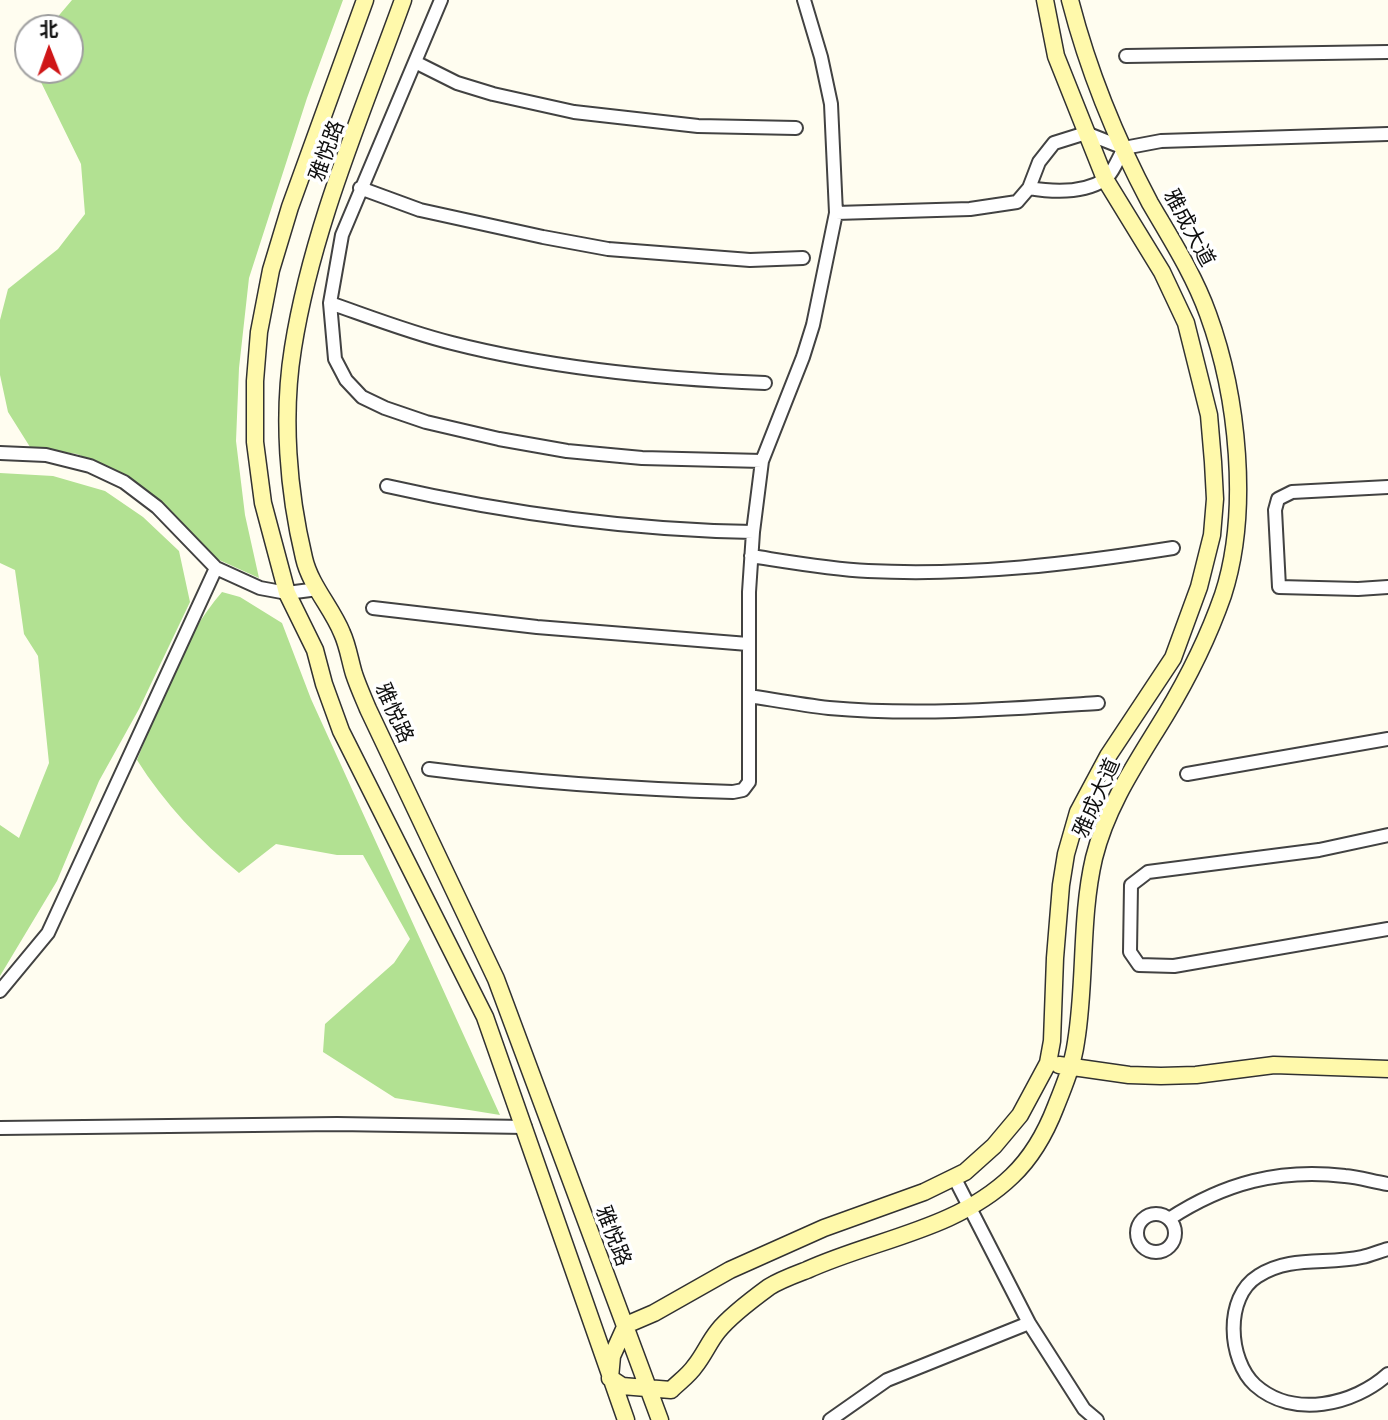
<!DOCTYPE html>
<html>
<head>
<meta charset="utf-8">
<style>
	body { margin:0 }
	#map { position:relative; width:1388px; height:1420px; overflow:hidden; background:#fffdf0; font-family:"Crimson Pro","Noto Sans SC",serif }
	canvas { display:block }
	.north { position:absolute; left:14px; top:14px; width:70px; height:70px; box-sizing:border-box; background:#fff; border:2px solid #9f9f9f; border-radius:50%; rotate:359deg; font-size:19px; font-weight:700; line-height:28px; text-align:center; color:#0f0f0f }
	.north::after { content:''; display:block; margin:auto; width:24px; height:32px; background:#cf1617; clip-path:polygon(50% 0,100% 100%,50% 72%,0 100%) }
</style>
</head>
<body>
<div id="map">
<canvas width="1388" height="1420"></canvas>
<div class="north">北</div>
</div>
<script>
const c = document.querySelector('canvas').getContext('2d');
c.lineJoin = 'round';
function fillPath(path, color) { c.fillStyle = color; c.fill(path, 'evenodd'); }
function strokePath(path, color, width, dash) { c.strokeStyle = color; c.lineWidth = width; c.lineCap = dash ? 'butt' : 'round'; c.setLineDash(dash || []); c.stroke(path); }
function write(font, color, halo, rows, align = 'center') {
  c.font = font + ' "Crimson Pro","Noto Sans SC",serif'; c.lineWidth = 7; c.setLineDash([]); c.textBaseline = 'middle'; c.strokeStyle = halo; c.fillStyle = color; for (const [text, x, y, turn = 0] of rows) {
    c.save(); c.translate(x, y); c.rotate((+turn || 0) * Math.PI / 180); c.textAlign = isNaN(turn) ? turn : align; if (halo) c.strokeText(text, 0, 0); c.fillText(text, 0, 0); c.restore();
  }
}
fillPath(new Path2D(`
	M72,0H343L307,98L249,278L239,368L236,441L245,515L259,578L217,559L173,514L128,476L77,454L30,447L8,412L0,375V320L8,289L58,249L85,214L81,164L39,78L42,70H70V28H53L55,20Z
	M0,473L53,476L105,491L143,517L179,551L190,602L139,709L99,781L57,881L0,976V825L19,838L49,763L38,656L24,634L15,570L0,563Z
	M222,592L240,597L282,623L311,699L500,1115L395,1098L323,1052L325,1024L394,963L410,939L363,855H337L276,844L239,873C200,841 164,803 137,760C161,703 181,639 222,592Z`), '#b2e192');
const street = new Path2D(`
	M441,0L342,235L330,303L335,359L346,380L362,397L385,408L426,422L499,439L567,451L642,458L762,461
	M1126,56L1388,52
	M415,62L457,83L493,94L574,112L698,126L796,128
	M1124,148C1119,157 1112,175 1104,180C1082,194 1053,192 1029,188L1039,162L1054,143L1086,133L1124,148L1161,141L1388,134
	M360,188L420,210L543,237L608,249L750,260L803,258
	M836,213L970,209L1017,202L1029,188
	M330,303C370,317 411,333 452,343C554,369 660,379 765,383
	M0,453L46,455L90,466L124,482L157,507L216,568L260,588L287,593L318,589
	M387,486C506,513 630,530 753,532
	M1388,487L1292,492L1278,499L1275,510L1279,587L1358,589L1388,587
	M751,556C790,562 829,569 868,571C971,576 1072,564 1173,548
	M373,608L537,627L748,644
	M749,696C775,700 802,705 829,708C918,716 1008,709 1098,703
	M429,769C530,782 631,789 733,792L743,790L749,782V592L753,532L762,461L803,357L813,325L836,213L831,104L821,57L804,0
	M1187,774L1388,739
	M1388,835L1319,850L1148,872L1131,885L1130,952L1139,965L1174,966L1388,929
	M0,991L48,933L216,568
	M0,1128L337,1124L525,1127
	M954,1177L1029,1323L1084,1409L1097,1420
	M1137 1233a19 19 0 1 1 38 0a19 19 0 1 1-38 0Z
	M1169,1219C1224,1183 1280,1168 1345,1176C1359,1177 1374,1182 1388,1184
	M1388,1249C1380,1251 1371,1255 1362,1257C1327,1265 1290,1255 1258,1276C1224,1297 1228,1360 1255,1385C1293,1419 1354,1405 1388,1374
	M830,1420L887,1380L1029,1323`);
const secondary = new Path2D(`
	M365,0L290,207L271,270L259,332L255,381V442L263,503L287,593L315,650L324,684L341,731L485,1017L626,1420
	M403,0C362,114 312,228 293,348C282,416 288,491 304,558C310,585 332,608 342,633C348,646 350,661 354,674C358,686 363,697 368,709L496,979L660,1420
	M1045,0L1056,56L1105,179L1162,272L1186,323L1209,415L1213,462L1215,499L1212,535L1199,587L1173,658L1108,756L1078,812L1066,854L1061,885L1055,958L1052,1041L1048,1063L1020,1115L994,1146L965,1172L924,1192L824,1228L730,1270L654,1313L626,1325L612,1356L610,1378L622,1386L671,1390C679,1382 689,1375 695,1366C704,1355 709,1342 718,1331C729,1317 754,1298 769,1287C780,1280 794,1275 807,1270C875,1239 956,1230 1012,1176C1032,1157 1046,1132 1056,1106C1064,1086 1073,1064 1076,1042C1086,982 1080,918 1094,858C1107,805 1137,762 1165,716C1188,678 1208,638 1223,595C1250,512 1238,396 1208,314C1194,275 1171,239 1150,203C1116,139 1088,70 1070,0
	M1059,1065L1129,1075L1161,1076L1196,1075L1274,1065L1388,1069`);
strokePath(street, '#424242', 16);
strokePath(secondary, '#313131', 19);
strokePath(street, '#fff', 12);
strokePath(secondary, '#fff9ab', 16);
write('21px', '#0f0f0f', '#fff', [
	["雅悦路",327,151,-70],
	["雅成大道",1189,228,62],
	["雅悦路",394,713,66],
	["雅成大道",1097,798,-66],
	["雅悦路",613,1236,69]
]);
</script>
</body>
</html>
